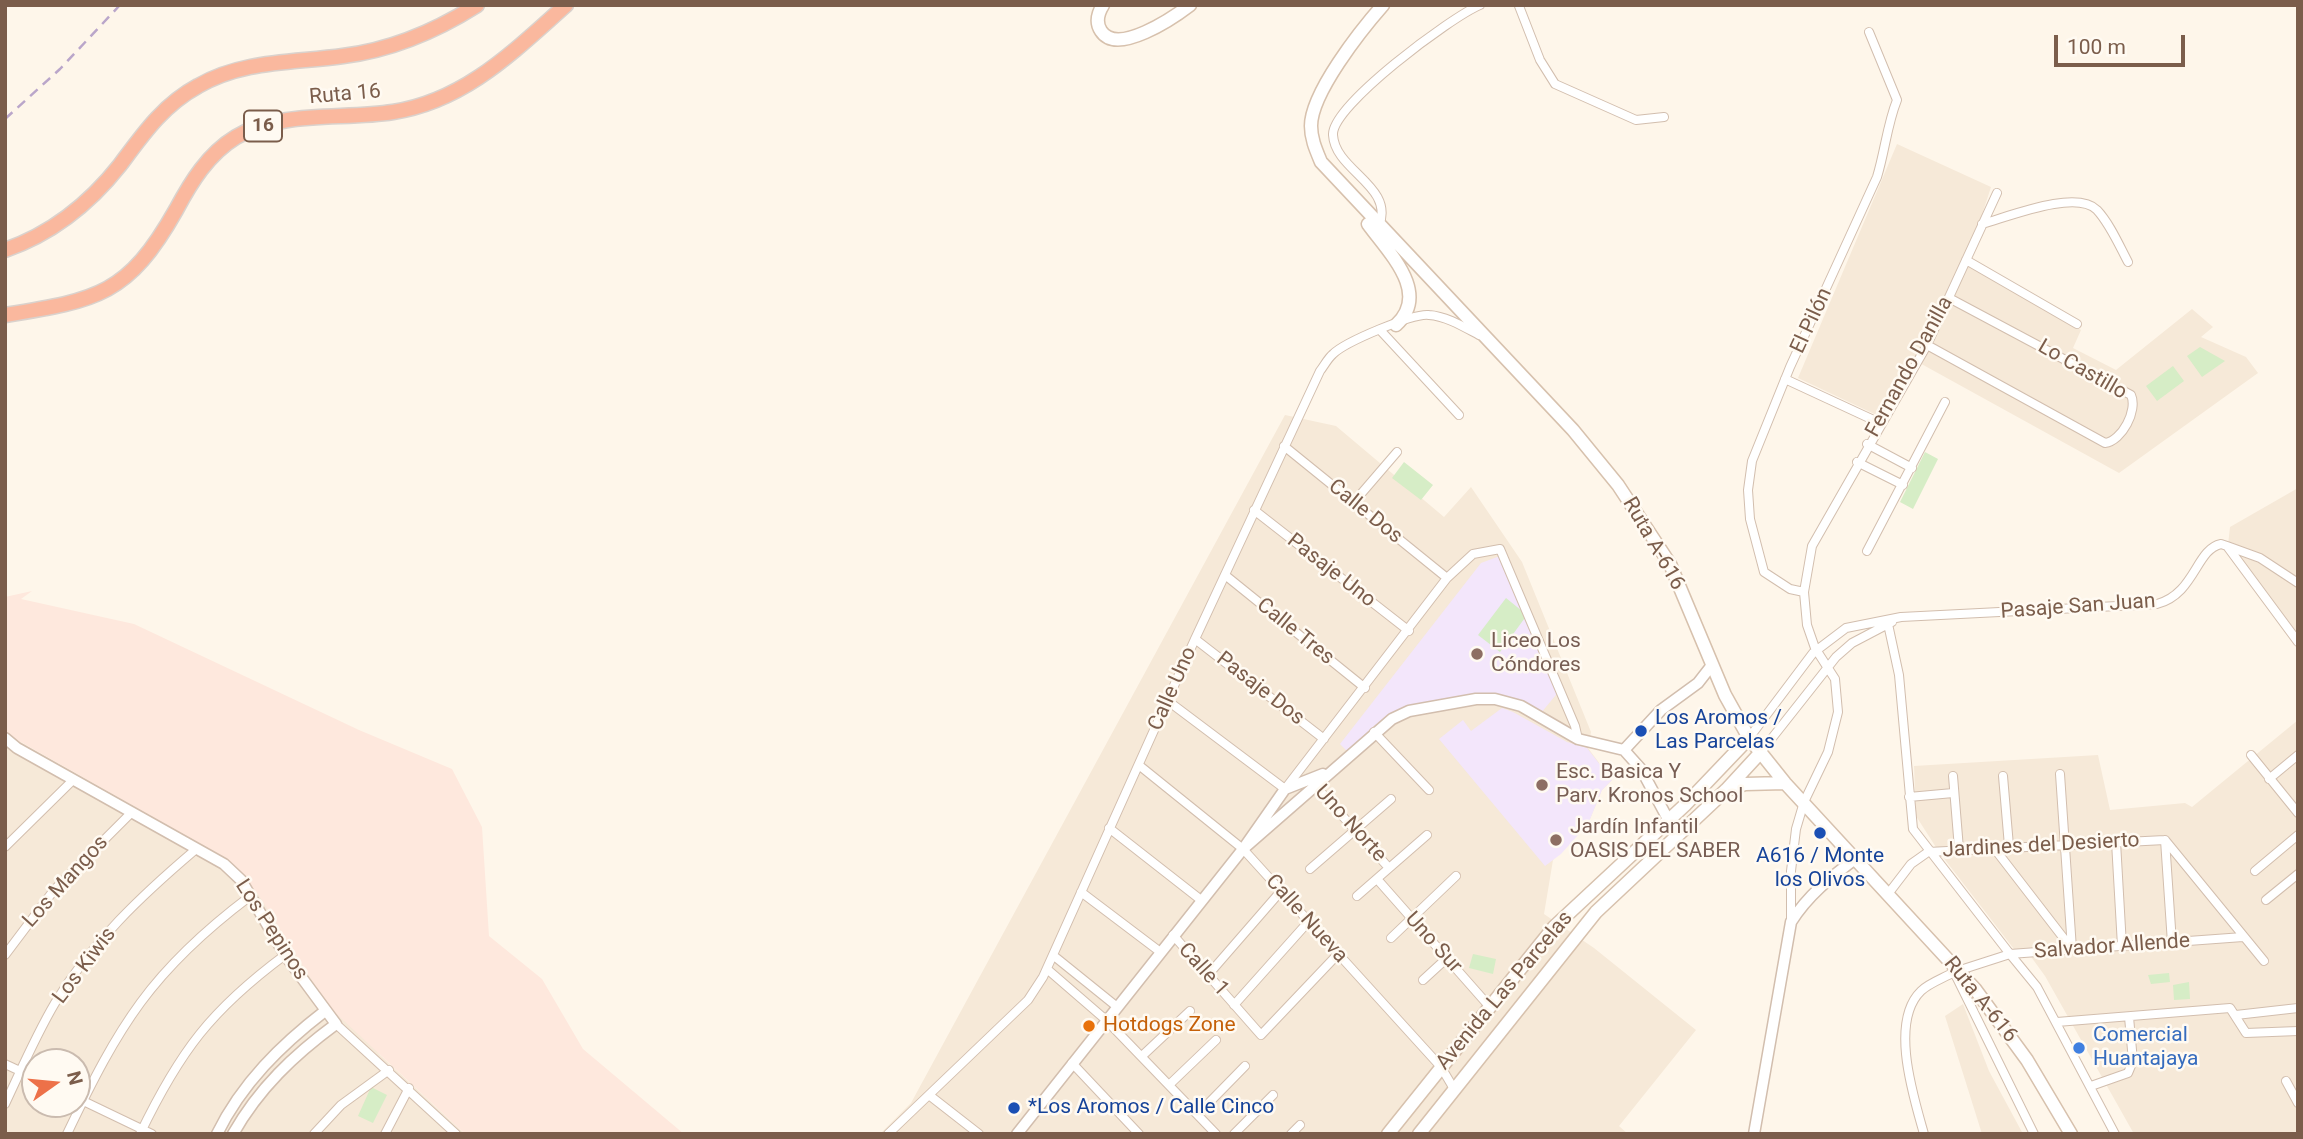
<!DOCTYPE html>
<html>
<head>
<meta charset="utf-8">
<style>
	body { margin:0 }
	#map { position:relative; width:2303px; height:1139px; overflow:hidden; background:#fef6ea; font-family:Roboto,sans-serif }
	canvas { display:block }
	.frame { position:absolute; inset:0; border:7px solid #7b5d4b; pointer-events:none }
	.north { position:absolute; left:21px; top:1048px; width:70px; height:70px; box-sizing:border-box; background:#fffaf2; border:2px solid #cabbaf; border-radius:50%; rotate:75deg; font-size:19px; font-weight:700; line-height:28px; text-align:center; color:#7b5d4b }
	.north::after { content:''; display:block; margin:auto; width:24px; height:32px; background:#ed7149; clip-path:polygon(50% 0,100% 100%,50% 72%,0 100%) }
	.scale { position:absolute; left:2054px; top:35px; width:131px; height:32px; box-sizing:border-box; border:4px solid #7b5d4b; border-top:0; padding-left:9px; font-size:21px; line-height:24px; white-space:nowrap; color:#7b5d4b; -webkit-text-stroke:5px #fffaf2; paint-order:stroke }
</style>
</head>
<body>
<div id="map">
<canvas width="2303" height="1139"></canvas>
<div class="frame"></div>
<div class="north">N</div>
<div class="scale">100 m</div>
</div>
<script>
const c = document.querySelector('canvas').getContext('2d');
c.lineJoin = 'round';
function fillPath(path, color) { c.fillStyle = color; c.fill(path, 'evenodd'); }
function strokePath(path, color, width, dash) { c.strokeStyle = color; c.lineWidth = width; c.lineCap = dash ? 'butt' : 'round'; c.setLineDash(dash || []); c.stroke(path); }
function write(font, color, halo, rows, align = 'center') {
  c.font = font + ' Roboto,sans-serif'; c.lineWidth = 5; c.setLineDash([]); c.textBaseline = 'middle'; c.strokeStyle = halo; c.fillStyle = color; for (const [text, x, y, turn = 0] of rows) {
    c.save(); c.translate(x, y); c.rotate((+turn || 0) * Math.PI / 180); c.textAlign = isNaN(turn) ? turn : align; if (halo) c.strokeText(text, 0, 0); c.fillText(text, 0, 0); c.restore();
  }
}
fillPath(new Path2D(`
	M1897,144L1991,187L1966,264L2081,330L2073,348L2116,370L2192,309L2213,327L2201,337L2246,357L2258,373L2119,473L1916,361L1885,419L1798,378Z
	M1285,415L1336,426L1444,517L1471,487L1522,562L1591,732L1588,748L1612,780L1602,790L1588,824L1553,860L1544,914L1594,948L1696,1030L1619,1126L1628,1134H880L911,1103Z
	M2298,488V641L2227,554L2230,527Z
	M2298,720V1134H2134L2045,976L2029,954L2017,953L1939,852L1916,816L1914,766L2098,755L2110,810L2185,803L2192,807Z
	M5,733L228,860L245,876L380,1055L465,1134H5ZM35,1062H77V1104H35Z
	M1963,1004L1989,1071L2023,1134H1982L1945,1016Z`), '#f6e9d8');
fillPath(new Path2D(`
	M32,591L21,599L134,624L359,730L452,769L482,827L489,936L542,979L583,1049L684,1134H465L328,1006L258,894L228,860L5,733V597Z`), '#fee8dd');
fillPath(new Path2D(`
	M1500,556L1560,690L1541,713L1525,702L1494,695L1399,710L1375,725L1347,751L1340,744L1481,563Z
	M1502,708L1513,712L1567,742L1587,748L1612,780L1602,790L1588,824L1561,854L1545,866L1439,739L1463,720L1471,731Z`), '#f3e6fb');
fillPath(new Path2D(`
	M2200,347L2225,361L2202,377L2187,356Z
	M2173,366L2184,381L2157,401L2146,386Z
	M1925,452L1938,459L1913,509L1900,502Z
	M1404,462L1433,485L1421,500L1392,478Z
	M1506,598L1527,615L1500,652L1478,635Z
	M1473,954L1496,959L1493,974L1469,968Z
	M2169,973L2170,982L2151,984L2148,975Z
	M2189,982L2190,999L2174,1000L2173,985Z
	M371,1087L387,1095L373,1123L358,1116Z`), '#d6edc6');
const minor = new Path2D(`
	M1519,6L1540,60L1555,84L1636,120L1664,117
	M1982,224C2008,217 2076,189 2097,210C2110,224 2119,245 2128,262
	M1379,226C1395,186 1335,171 1333,135C1331,106 1451,17 1480,5
	M1966,260L2077,324
	M1381,331L1459,415
	M1927,345L2105,443C2122,441 2138,410 2131,395L1949,298
	M1785,379L1880,423
	M1867,444L1912,468
	M1284,446L1447,578
	M1857,462L1903,485
	M1354,502L1397,452
	M1254,510L1409,631
	M2227,546L2260,558L2298,583
	M1867,551L1945,402
	M1225,575L1365,688
	M1804,592L1790,589L1764,572L1750,519L1748,490L1752,461L1790,367L1877,177C1885,151 1887,125 1897,100L1869,32
	M1888,624L1899,675L1913,829L2010,954L2243,937
	M1195,639L1324,739
	M1168,701L1285,789L1447,578L1473,554L1500,549L1575,726L1578,739
	M1374,732L1429,790
	M1749,738L1813,653L1846,628L1901,617L2157,604C2195,594 2196,549 2221,544L2227,546L2298,642
	M1761,752L1836,657L1852,643L1892,622
	M2251,755L2298,813
	M1140,766L1243,849L1441,1067L1454,1089
	M2060,774L2072,949
	M1953,776L1959,849
	M2003,776L2009,846
	M2269,779L2298,755
	M1312,782L1389,868
	M1909,797L1953,793
	M1109,828L1201,900
	M2165,840L2172,943
	M2116,842L2122,946
	M5,847L73,780
	M1994,848L2072,949
	M1310,869L1391,799
	M2255,871L2298,835
	M1377,879L1489,1006
	M1081,892L1159,951
	M1888,894L1911,864L1928,852L2165,840L2264,961
	M1357,896L1427,835
	M2266,900L2298,874
	M1791,922V871L1796,829L1804,802L1828,752L1838,712L1835,679L1815,648L1807,625L1804,592L1812,546L1927,345L1997,193
	M1173,935L1261,1035L1338,954
	M1391,938L1456,876
	M5,955L54,890L131,813
	M1054,956L1116,1006
	M1047,969L1106,1020L1216,1134
	M1208,975L1281,891
	M1423,980L1447,958
	M1234,1005L1309,921
	M2236,1015L2298,1008
	M2057,1022L2230,1008L2246,1033L2298,1031
	M336,1024L456,1134
	M1142,1056L1190,1011
	M1072,1063L1139,1134
	M5,1064L35,1078
	M2286,1081L2298,1103
	M1169,1085L1216,1040
	M2091,1086L2128,1073L2133,1061L2129,1017
	M929,1095L979,1134
	M77,1098L152,1134
	M5,1104C21,1070 36,1035 55,1003C91,943 142,895 195,850
	M1198,1114L1245,1066
	M67,1134C119,1025 151,971 249,897
	M140,1134C180,1051 211,1010 285,955
	M314,1134L341,1105L389,1070
	M385,1134L409,1088
	M888,1134L1028,1000L1043,977L1195,639L1320,371C1324,366 1328,358 1333,354C1345,342 1413,313 1429,315C1446,316 1464,327 1479,335
	M1234,1134L1273,1095
	M1291,1134L1300,1125
	M1924,1134C1914,1098 1889,1022 1921,991C1929,983 1944,978 1954,972
	M2034,1134L1954,972L2010,954L2037,987L2115,1134`);
const tertiary = new Path2D(`
	M5,738L17,748L224,864L241,880L285,955L336,1024C294,1055 259,1088 233,1134
	M1624,750L1661,710L1698,683L1712,665
	M1243,849L1392,719L1409,711L1476,699H1495L1521,706L1578,739L1624,750L1641,769L1677,836
	M217,1134C242,1083 281,1045 325,1011
	M1017,1134L1243,849L1285,789L1323,774
	M1754,1134L1791,922C1808,895 1830,878 1855,859`);
const secondary = new Path2D(`
	M1103,5C1098,13 1095,22 1101,31C1117,56 1173,18 1190,5
	M1383,5C1361,30 1311,93 1311,126C1311,139 1316,150 1321,162L1573,430L1618,485L1670,564L1725,695L1749,738L1785,783L1975,989L2027,1060L2071,1134
	M1368,224C1389,253 1431,293 1396,325
	M1726,790L1745,784L1785,783
	M1388,1134L1554,927L1685,805L1749,738
	M1419,1134L1596,912L1726,790L1761,752`);
const motorway = new Path2D(`
	M5,250C51,234 90,203 120,165C143,134 163,105 198,86C243,60 293,63 343,56C391,50 436,31 477,5
	M5,315C98,300 128,295 176,210C191,182 208,154 236,137C282,110 342,120 393,112C465,101 514,51 566,5`);
strokePath(minor, '#d2beae', 10);
strokePath(tertiary, '#d2beae', 13);
strokePath(secondary, '#d7c1ad', 15);
strokePath(motorway, '#dad2cd', 17);
strokePath(minor, '#fff', 8);
strokePath(tertiary, '#fff', 10);
strokePath(secondary, '#fff', 12);
strokePath(motorway, '#fab89e', 14);
strokePath(new Path2D(`
	M5,119L60,69L120,5`), '#baa6ca', 2.5, [10, 7]);
for (const [x, y, r, color] of [
	[1477,654,7,"#8d6e63"],
	[1641,731,7,"#1a4fb4"],
	[1542,785,7,"#8d6e63"],
	[1820,833,7,"#1a4fb4"],
	[1556,840,7,"#8d6e63"],
	[1089,1026,7,"#e8710a"],
	[2079,1048,7,"#3f7fe0"],
	[1014,1108,7,"#1a4fb4"]
]) { const dot = new Path2D(); dot.arc(x, y, r, 0, 2 * Math.PI); c.fillStyle = color; c.fill(dot); strokePath(dot, '#fffaf2', 2.5); }
for (const [x, y, w] of [
	[263,126,38]
]) { const box = new Path2D(); box.roundRect(x - w / 2, y - 15.5, w, 31, 5); c.fillStyle = '#fffaf2'; c.fill(box); strokePath(box, '#7b5d4b', 2); }
write('bold 19px', '#7b5d4b', null, [
	["16",263,126]
]);
write('21px', '#7b5d4b', '#fffaf2', [
	["Ruta 16",345,95,-5],
	["El Pilón",1812,321,-65],
	["Fernando Danilla",1910,367,-61],
	["Lo Castillo",2082,370,30],
	["Calle Dos",1365,512,39],
	["Ruta A-616",1653,544,60],
	["Pasaje Uno",1331,571,38],
	["Pasaje San Juan",2078,607,-4],
	["Calle Tres",1295,632,39],
	["Calle Uno",1173,689,-66],
	["Pasaje Dos",1260,689,38],
	["Uno Norte",1350,824,48],
	["Jardines del Desierto",2041,846,-3],
	["Los Mangos",66,882,-48],
	["Calle Nueva",1306,919,48],
	["Los Pepinos",271,930,57],
	["Uno Sur",1433,943,48],
	["Salvador Allende",2112,947,-4],
	["Los Kiwis",85,966,-53],
	["Calle 1",1203,970,48],
	["Avenida Las Parcelas",1505,991,-50],
	["Ruta A-616",1980,1000,51]
]);
write('21px', '#785e54', '#fffaf2', [
	["Liceo Los",1491,642],
	["Cóndores",1491,666],
	["Esc. Basica Y",1556,773],
	["Parv. Kronos School",1556,797],
	["Jardín Infantil",1570,828],
	["OASIS DEL SABER",1570,852]
], 'left');
write('21px', '#164399', '#fffaf2', [
	["Los Aromos /",1655,719],
	["Las Parcelas",1655,743],
	["A616 / Monte",1820,857,"center"],
	["los Olivos",1820,881,"center"],
	["*Los Aromos / Calle Cinco",1028,1108]
], 'left');
write('21px', '#c56008', '#fffaf2', [
	["Hotdogs Zone",1103,1026]
], 'left');
write('21px', '#366cbe', '#fffaf2', [
	["Comercial",2093,1036],
	["Huantajaya",2093,1060]
], 'left');
</script>
</body>
</html>
